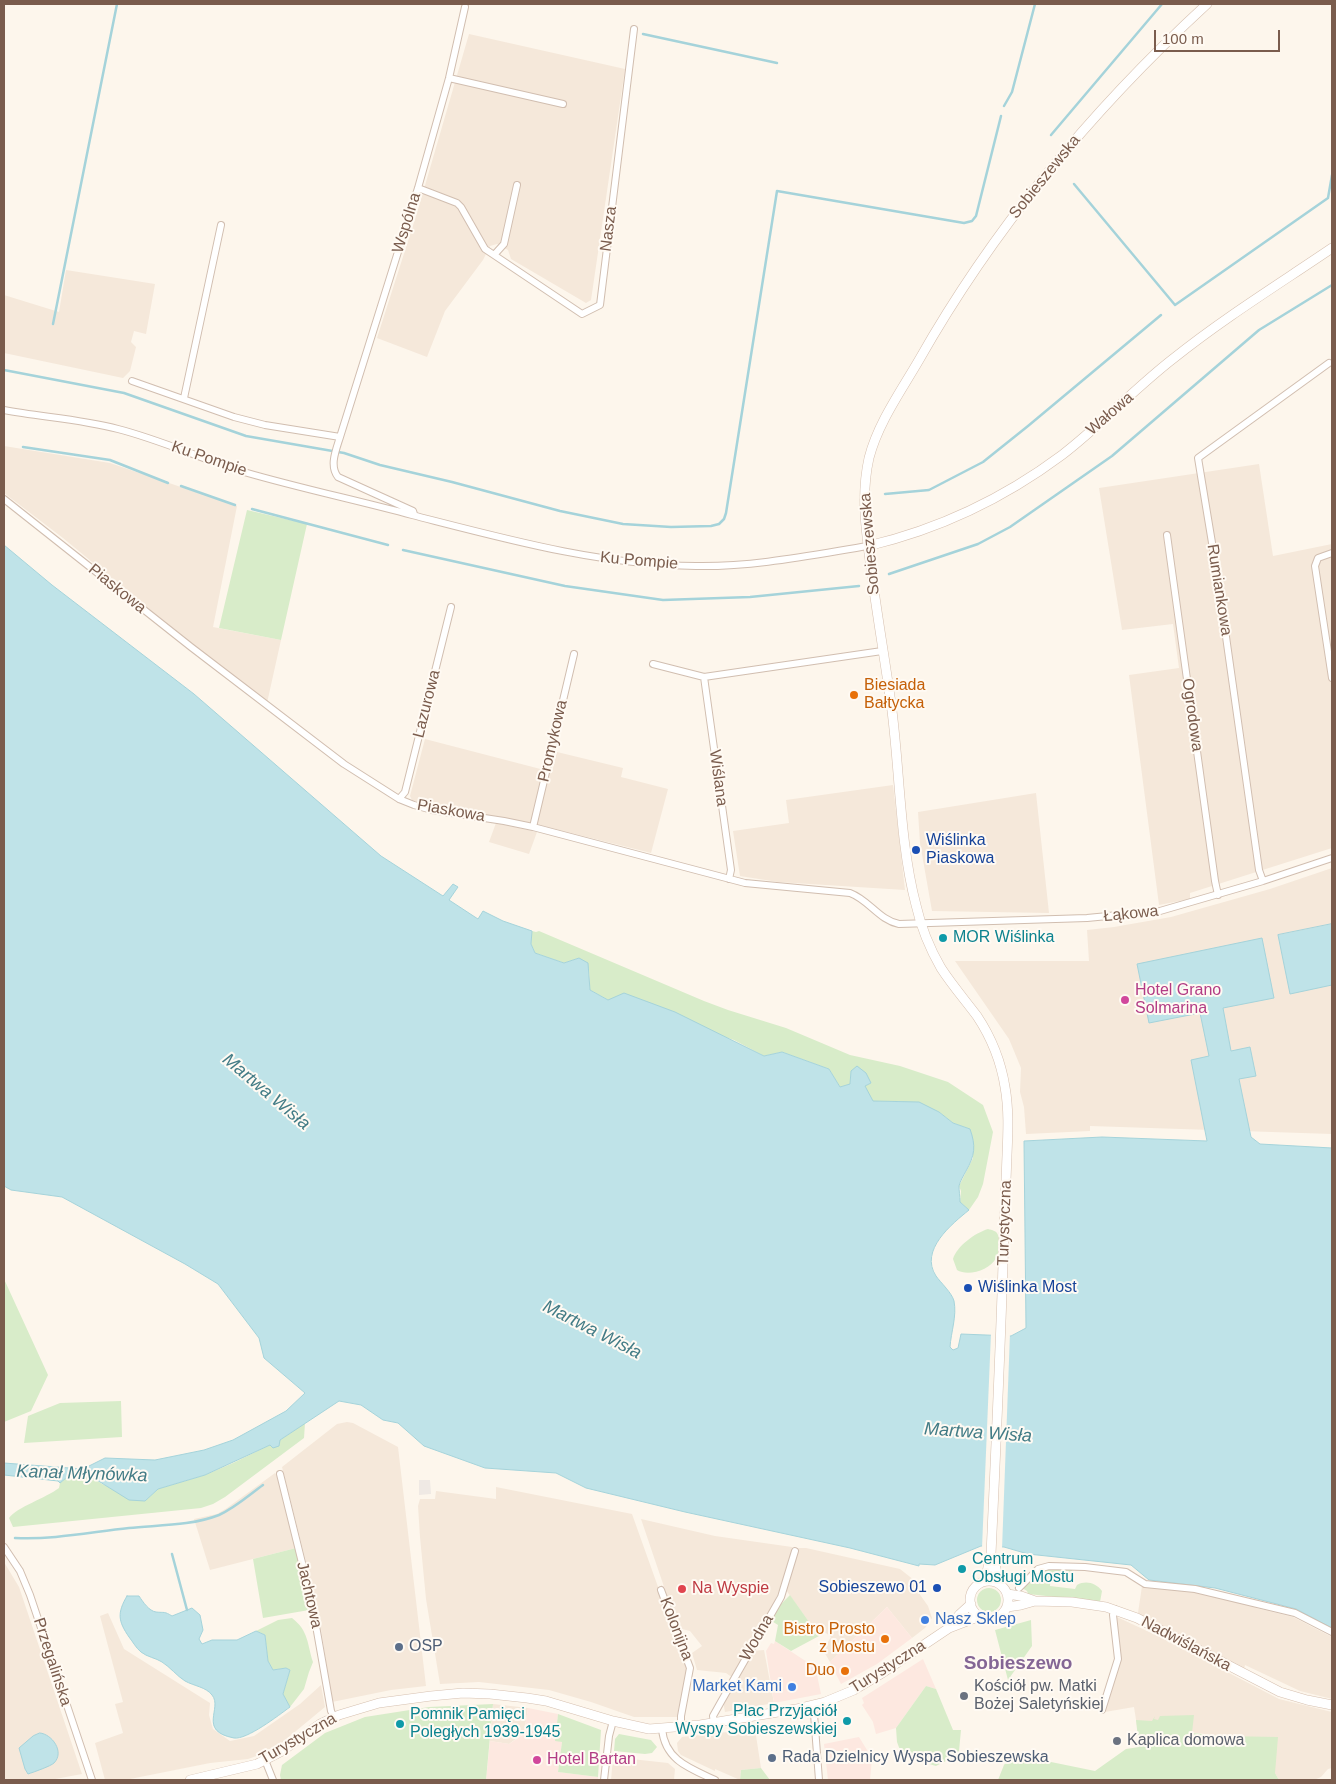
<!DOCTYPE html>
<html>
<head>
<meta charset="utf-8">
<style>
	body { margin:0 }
	#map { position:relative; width:1336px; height:1784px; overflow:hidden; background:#fdf6ec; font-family:Arial,sans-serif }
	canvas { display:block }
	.frame { position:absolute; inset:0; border:5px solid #7a5c4d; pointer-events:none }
	.scale { position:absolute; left:1154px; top:30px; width:126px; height:22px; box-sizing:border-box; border:2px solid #7a5c4d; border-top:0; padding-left:6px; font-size:15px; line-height:18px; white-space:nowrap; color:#7a5c4d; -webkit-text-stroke:4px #fffaf3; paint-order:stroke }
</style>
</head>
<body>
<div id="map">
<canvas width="1336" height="1784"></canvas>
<div class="frame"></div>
<div class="scale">100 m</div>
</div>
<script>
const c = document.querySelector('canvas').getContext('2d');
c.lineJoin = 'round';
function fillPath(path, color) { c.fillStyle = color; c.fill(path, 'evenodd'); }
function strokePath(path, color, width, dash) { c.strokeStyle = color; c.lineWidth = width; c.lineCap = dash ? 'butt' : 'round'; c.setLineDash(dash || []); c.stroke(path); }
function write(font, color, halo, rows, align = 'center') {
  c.font = font + ' Arial,sans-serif'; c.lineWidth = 4; c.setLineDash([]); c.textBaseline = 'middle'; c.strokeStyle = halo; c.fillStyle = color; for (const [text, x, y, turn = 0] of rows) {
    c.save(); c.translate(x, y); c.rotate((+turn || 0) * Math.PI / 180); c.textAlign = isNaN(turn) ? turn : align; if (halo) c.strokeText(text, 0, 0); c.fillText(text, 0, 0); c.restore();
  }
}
fillPath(new Path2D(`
	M469,34L625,69L591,300L586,303L511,259L508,250L497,244L490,246L483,260L445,311L427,357L377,338L417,213Z
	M66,270L155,284L146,334L134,331L131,342L136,347L130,371L123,378L4,353V295L59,312Z
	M4,446L110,463L237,506L213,627L281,640L267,703L195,647L63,538L4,493Z
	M1259,464L1273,556L1332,544V848L1190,893V899L1159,905L1129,675L1179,668L1173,624L1122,630L1099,488Z
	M425,739L552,772L557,752L623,768L621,777L668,789L651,853L527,822L438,808L412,800L410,796Z
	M893,785L905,890L778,882L740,876L733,831L789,823L786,800Z
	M1036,793L1049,913L932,911L920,843L918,812Z
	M496,823L537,832L529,854L489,842Z
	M1332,868V1134L1090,1126V1131L1026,1134L1024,1107L1020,1092L1021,1068L1009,1039L955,961H1089L1087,930L1114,927L1171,917L1270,889Z
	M347,1422L353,1423L398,1447L426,1686L391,1690L332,1702L318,1609L282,1467L337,1424Z
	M275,1473L279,1478L296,1548L210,1570L194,1519L217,1514L227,1508Z
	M496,1487L632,1514L687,1668L677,1717H634L591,1702L549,1690L479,1682L440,1684L426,1599L420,1537L418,1506L420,1499H435L436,1491L496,1499Z
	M641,1519L715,1536L792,1547L791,1559L773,1606L733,1678L726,1673L697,1670L692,1653L702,1646L690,1631L678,1628Z
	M799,1548H806L900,1569L919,1584L916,1589L928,1606L932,1618L925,1628L912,1638L887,1607L830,1662L823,1650L831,1637L822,1630L819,1636L786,1590Z
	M4,1562L19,1587L82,1774L50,1780H4Z
	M1142,1586L1202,1592L1255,1605L1256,1608L1293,1617L1332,1637V1699L1300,1691L1245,1665L1244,1670L1192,1644L1138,1613Z
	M108,1613L124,1649L210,1703L209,1715L213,1729L230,1741L254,1736L300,1704L321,1685L325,1707L273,1750L248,1759L210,1763L125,1780H105L95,1743L123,1733L115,1704L123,1702L100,1616Z
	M1117,1617L1162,1638L1279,1699L1332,1712V1768L1328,1769L1321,1777L1314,1780H1279L1275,1773L1222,1736L1137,1726L1134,1707L1105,1712L1121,1658Z
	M764,1650L774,1703L725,1712L723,1701L753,1651Z
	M493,1704L528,1708L524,1733L509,1744L490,1741Z
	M755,1729L761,1768L741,1770L740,1780L715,1769V1771L681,1755L678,1751L677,1743L682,1737Z
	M613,1757L668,1763L675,1769L674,1780H611Z`), '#f5e8da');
fillPath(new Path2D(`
	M887,1607L912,1638L877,1664L841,1684L830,1662Z
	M775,1641L804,1660L815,1665L821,1694L774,1703L766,1651L771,1643L774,1644Z
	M923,1659L936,1689L926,1686L896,1728L876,1734L873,1722L862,1705L864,1703L862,1698Z
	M528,1708L558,1714L555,1740L562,1742L558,1772L598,1777V1780H486L490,1741L509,1744L524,1734Z
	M859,1737L872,1758L870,1780H828L824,1744Z`), '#fde8e0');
fillPath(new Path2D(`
	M419,1480H430L431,1494L419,1495Z`), '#efe9e4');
fillPath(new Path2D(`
	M247,510L307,524L281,640L219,628Z
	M532,931L536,932L539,931L704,1001L728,1010L786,1028L850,1055L900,1066L948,1082L983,1105L993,1132L983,1184L978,1197L969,1210L960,1202L961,1191L959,1186L973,1158L969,1129L953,1123L939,1112L899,1101L873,1102L864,1086L871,1083L851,1071L850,1085L840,1087L829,1069L782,1052L764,1056L734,1040L608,1000L590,990L589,969L579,958L564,963L535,953L531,944Z
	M988,1229C992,1230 997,1231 998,1235C1000,1240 999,1254 996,1258C990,1270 968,1277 957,1270L953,1259C957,1246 975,1233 988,1229Z
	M4,1279L48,1375L31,1411L4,1422Z
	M121,1401L122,1437L24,1443L28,1416L60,1403Z
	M305,1423L304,1438L225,1497L213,1504L201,1508L13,1527L9,1518C17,1507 46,1498 59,1488L60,1483L66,1478L92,1477L102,1484L145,1501L158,1489L205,1475L233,1463L280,1440Z
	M296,1548L309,1610L263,1618L253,1559Z
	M1041,1569H1072V1573L1062,1572L1061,1575L1051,1574L1050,1586L1075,1589L1077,1585C1086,1580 1096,1583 1102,1591L1100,1602L1028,1594L1027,1591L1022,1588Z
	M977 1600a12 12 0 1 1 24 0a12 12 0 1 1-24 0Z
	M790,1595L819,1636L791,1651L775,1641L778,1625L770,1620L780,1605Z
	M292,1618C309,1631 307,1644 313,1662L309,1672L304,1689L290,1707L283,1694L290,1670L286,1668L273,1670L268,1661L265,1635L256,1631L278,1620Z
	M1031,1620L1032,1646L1008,1680L995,1630Z
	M926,1686L936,1689L953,1730H961L959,1751L952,1758L936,1766L909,1758L900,1750L897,1742L896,1728Z
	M493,1704L486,1780H281L280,1775L282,1765L325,1733L365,1717L429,1707Z
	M558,1714L601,1730L598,1777L558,1772L562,1742L555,1741Z
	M1194,1715L1192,1733L1222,1736L1278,1737L1275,1773L1279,1780H998L1004,1765L1012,1754L1095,1771L1126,1749L1139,1747L1136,1720L1152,1721L1155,1716L1154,1719L1158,1720L1160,1716Z
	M619,1734L651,1740L657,1747L652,1753L645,1754L614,1751L615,1739Z
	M761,1768L770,1780H740L741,1770Z`), '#d8ecc9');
const water = new Path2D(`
	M4,545L52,585L194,694L381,856L443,896L453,884L458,887L449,900L478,919L483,911L503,921L532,931L531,944L535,953L564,963L579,958L588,963L590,990L608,1000L624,993L675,1012L764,1056L782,1052L829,1069L840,1087L850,1084L851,1071L857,1066L866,1073L871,1083L865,1086L873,1101L919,1102L939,1112L953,1123L970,1129C976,1146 975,1155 966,1171C964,1175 960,1181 959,1186C959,1191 960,1196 960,1202L969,1210C952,1224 919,1250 936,1276C941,1283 952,1293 954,1301C957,1316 951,1332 950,1347L953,1350L958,1348L961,1334L1011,1336L1026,1328L1024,1141L1102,1137L1207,1141L1191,1060L1209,1056L1200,1013L1149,1023L1137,964L1262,938L1274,998L1223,1008L1231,1051L1250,1047L1256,1076L1239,1079L1251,1137L1260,1144L1332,1148V1628L1296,1609L1215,1588L1149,1580L1131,1565L1028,1554L1004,1547L981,1546L935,1565L919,1564V1566L850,1548L685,1512L586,1488L556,1473L485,1468L424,1446L398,1423L383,1420L361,1405L339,1401L280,1440L279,1446L273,1448L270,1445L205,1475L158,1489L145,1501L129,1500L92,1477L66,1478L60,1483L58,1481L4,1475V1463L83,1469L105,1458L155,1460L204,1450L233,1440L286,1411L305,1393L264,1358L259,1338L218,1284L185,1264L62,1197L11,1190L4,1186Z
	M1332,924V985L1290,994L1278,935Z
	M127,1596H139C143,1602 149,1611 156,1612C165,1613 164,1611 172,1616L192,1608L200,1615L203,1630L199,1639L202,1644L212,1640H237L256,1631L265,1635L268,1661L273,1670L286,1668L290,1670L283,1694L290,1707C279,1715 247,1740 234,1738C197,1731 223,1708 212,1695C206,1687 194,1686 185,1681C177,1676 170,1667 162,1662C156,1658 147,1657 141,1652C136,1648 133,1642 129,1637C118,1621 117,1613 127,1596Z
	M40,1733C52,1734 65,1752 54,1763C51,1766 34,1772 28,1774L25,1769L19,1748L33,1736Z`);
fillPath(water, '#bfe3e8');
strokePath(water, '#a5d3da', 1);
fillPath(new Path2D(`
	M991,1333H1010L1002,1549L982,1548Z`), '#fdf6ec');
strokePath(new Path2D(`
	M643,34L777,63
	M1004,106L1012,92L1035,4
	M1051,135L1162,4
	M1074,184L1175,305L1328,198L1332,175
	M53,324L117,4
	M4,370L124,393L246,436L344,453L380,465L452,482L560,511L623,524L671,527L711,526L719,524L724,519L726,513L777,191L964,223L972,221L976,216L1001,116
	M23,447L110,460L168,483
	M181,486L235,505
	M885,494L929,490L983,462L1028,426L1161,315
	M252,509L388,545
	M403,550L565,586L663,600L750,597L859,586
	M889,574L978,544L1010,527L1112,456L1259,330L1332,285
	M15,1538C53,1540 91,1532 129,1528C158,1525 191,1526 219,1515C235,1508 249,1495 263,1485
	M172,1554L187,1610`), '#a5d3da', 2.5);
const street = new Path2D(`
	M449,78L563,104
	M418,188L457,203L461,207L485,249L494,255L504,244L517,185
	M494,255L582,314L600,305L634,29
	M132,381L234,417L265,425L340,437C336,450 329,466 338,477L413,511L414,514
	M184,398L221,225
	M4,410C41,417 81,419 118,429C161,440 202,459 244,472C299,488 356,500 412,515C506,539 599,565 696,566C754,567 812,555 868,546
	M340,437L418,188L449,78L465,7
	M4,499L191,647L344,764L399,799L414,805L432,810L504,821L533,827L745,883L850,893C869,900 879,920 899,924L1087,918L1160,911L1263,881L1332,858
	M1167,535L1215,881L1218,895
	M1332,553L1318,558L1315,566L1332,678
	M653,664L704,677
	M399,799L405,792L451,607
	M533,827L574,654
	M729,879L731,870L704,677L882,651
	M1263,881L1259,870L1217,573L1198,458L1329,363
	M280,1474L312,1603L331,1711L334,1717
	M4,1547L20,1571L30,1595L92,1780
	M1019,1588L1038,1569L1049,1566L1085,1567L1126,1572L1145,1584L1195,1589L1295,1613L1332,1632
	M661,1590L690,1668L681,1716V1727
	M812,1706L814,1714L819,1780
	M1102,1710L1118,1659L1113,1615L1115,1609
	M714,1723L713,1716L722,1700L781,1597L795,1551
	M662,1729C665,1760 689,1768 715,1780
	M265,1760L273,1780
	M604,1780L609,1736L613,1721`);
const secondary = new Path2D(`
	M868,546C940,529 1003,499 1062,455C1101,425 1135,388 1174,358C1224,318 1279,284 1332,248
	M991,1554L996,1568L998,1583
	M985,1581L991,1554C996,1447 1001,1339 1004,1231C1005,1206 1006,1180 1007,1155C1008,1132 1009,1109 1005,1087C1001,1062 991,1037 977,1016C965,1000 952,985 941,968C930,949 921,927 916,905C900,845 900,774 892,711C886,666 878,621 872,576C867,537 860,498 869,458C878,423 901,391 919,360C995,226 1094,108 1207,4
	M970 1600a19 19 0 1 1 38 0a19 19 0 1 1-38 0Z
	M1007,1594L1021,1596L1035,1601L1072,1602L1106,1607L1137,1618L1280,1692L1307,1700L1332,1705
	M1007,1607L1021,1605L1035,1601
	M949,1627L960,1614L971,1604
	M190,1780L257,1764L282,1751L320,1724L339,1715L379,1703L431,1696L463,1693L490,1694L527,1698L546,1701L613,1721L649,1729L700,1725L796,1709L825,1702L854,1690L879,1675L949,1628L980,1616`);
strokePath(street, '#d1beb0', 8);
strokePath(secondary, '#d6c0b0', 10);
strokePath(street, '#fff', 6);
strokePath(secondary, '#fff', 9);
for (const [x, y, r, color] of [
	[854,695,5,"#e8710a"],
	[916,850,5,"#1a4fb4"],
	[943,938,5,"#0f9aa8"],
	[1125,1000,5,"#d1479c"],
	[968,1288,5,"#1a4fb4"],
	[962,1569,5,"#0f9aa8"],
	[937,1588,5,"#1a4fb4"],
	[682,1589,5,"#e0444e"],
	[925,1620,5,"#3f7fe0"],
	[885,1639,5,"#e8710a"],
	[399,1647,5,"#5c6f8a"],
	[845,1671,5,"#e8710a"],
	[792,1687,5,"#3f7fe0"],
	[964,1696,5,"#6b7280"],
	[847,1721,5,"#0f9aa8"],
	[400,1724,5,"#0f9aa8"],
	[1117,1741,5,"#6b7280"],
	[772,1758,5,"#5c6f8a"],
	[537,1760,5,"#d1479c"]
]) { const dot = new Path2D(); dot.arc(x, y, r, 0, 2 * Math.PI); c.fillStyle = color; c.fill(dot); strokePath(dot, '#fffaf3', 2); }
write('16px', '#7a5c4d', '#fffaf3', [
	["Sobieszewska",1045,177,-51],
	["Wspólna",407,223,-73],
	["Nasza",609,229,-83],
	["Wałowa",1110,414,-41],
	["Ku Pompie",209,459,19],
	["Sobieszewska",870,544,-95],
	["Ku Pompie",639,561,5],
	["Piaskowa",117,589,39],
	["Rumiankowa",1219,590,81],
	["Lazurowa",427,704,-76],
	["Ogrodowa",1192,715,82],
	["Promykowa",553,741,-77],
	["Wiślana",718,778,82],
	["Piaskowa",451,811,10],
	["Łąkowa",1131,914,-6],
	["Turystyczna",1005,1223,-88],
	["Jachtowa",309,1595,77],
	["Kolonijna",676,1629,69],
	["Wodna",757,1638,-60],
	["Nadwiślańska",1186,1644,28],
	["Przegalińska",52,1662,72],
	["Turystyczna",888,1667,-32],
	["Turystyczna",298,1739,-30]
]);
write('16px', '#c56008', '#fffaf3', [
	["Biesiada",864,686,"left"],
	["Bałtycka",864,704,"left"],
	["Bistro Prosto",875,1630],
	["z Mostu",875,1648],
	["Duo",835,1671]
], 'right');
write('16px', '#164399', '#fffaf3', [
	["Wiślinka",926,841],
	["Piaskowa",926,859],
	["Wiślinka Most",978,1288],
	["Sobieszewo 01",927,1588,"right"]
], 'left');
write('16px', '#0d838f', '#fffaf3', [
	["MOR Wiślinka",953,938],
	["Centrum",972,1560],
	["Obsługi Mostu",972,1578],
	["Plac Przyjaciół",837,1712,"right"],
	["Wyspy Sobieszewskiej",837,1730,"right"],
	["Pomnik Pamięci",410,1715],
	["Poległych 1939-1945",410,1733]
], 'left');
write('16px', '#b23c85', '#fffaf3', [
	["Hotel Grano",1135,991],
	["Solmarina",1135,1009],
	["Hotel Bartan",547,1760]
], 'left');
write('16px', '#be3a42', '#fffaf3', [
	["Na Wyspie",692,1589]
], 'left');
write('16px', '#366cbe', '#fffaf3', [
	["Nasz Sklep",935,1620],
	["Market Kami",782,1687,"right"]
], 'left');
write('16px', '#4e5e75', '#fffaf3', [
	["OSP",409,1647],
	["Rada Dzielnicy Wyspa Sobieszewska",782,1758]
], 'left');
write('16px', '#5b616d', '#fffaf3', [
	["Kościół pw. Matki",974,1687],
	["Bożej Saletyńskiej",974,1705],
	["Kaplica domowa",1127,1741]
], 'left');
write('italic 18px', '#437c86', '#fffaf3', [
	["Martwa Wisła",266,1092,40],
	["Martwa Wisła",592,1330,27],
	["Martwa Wisła",978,1433,4],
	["Kanał Młynówka",82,1474,2]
]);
write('bold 19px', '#846695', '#fffaf3', [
	["Sobieszewo",1018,1664]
]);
</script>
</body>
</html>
